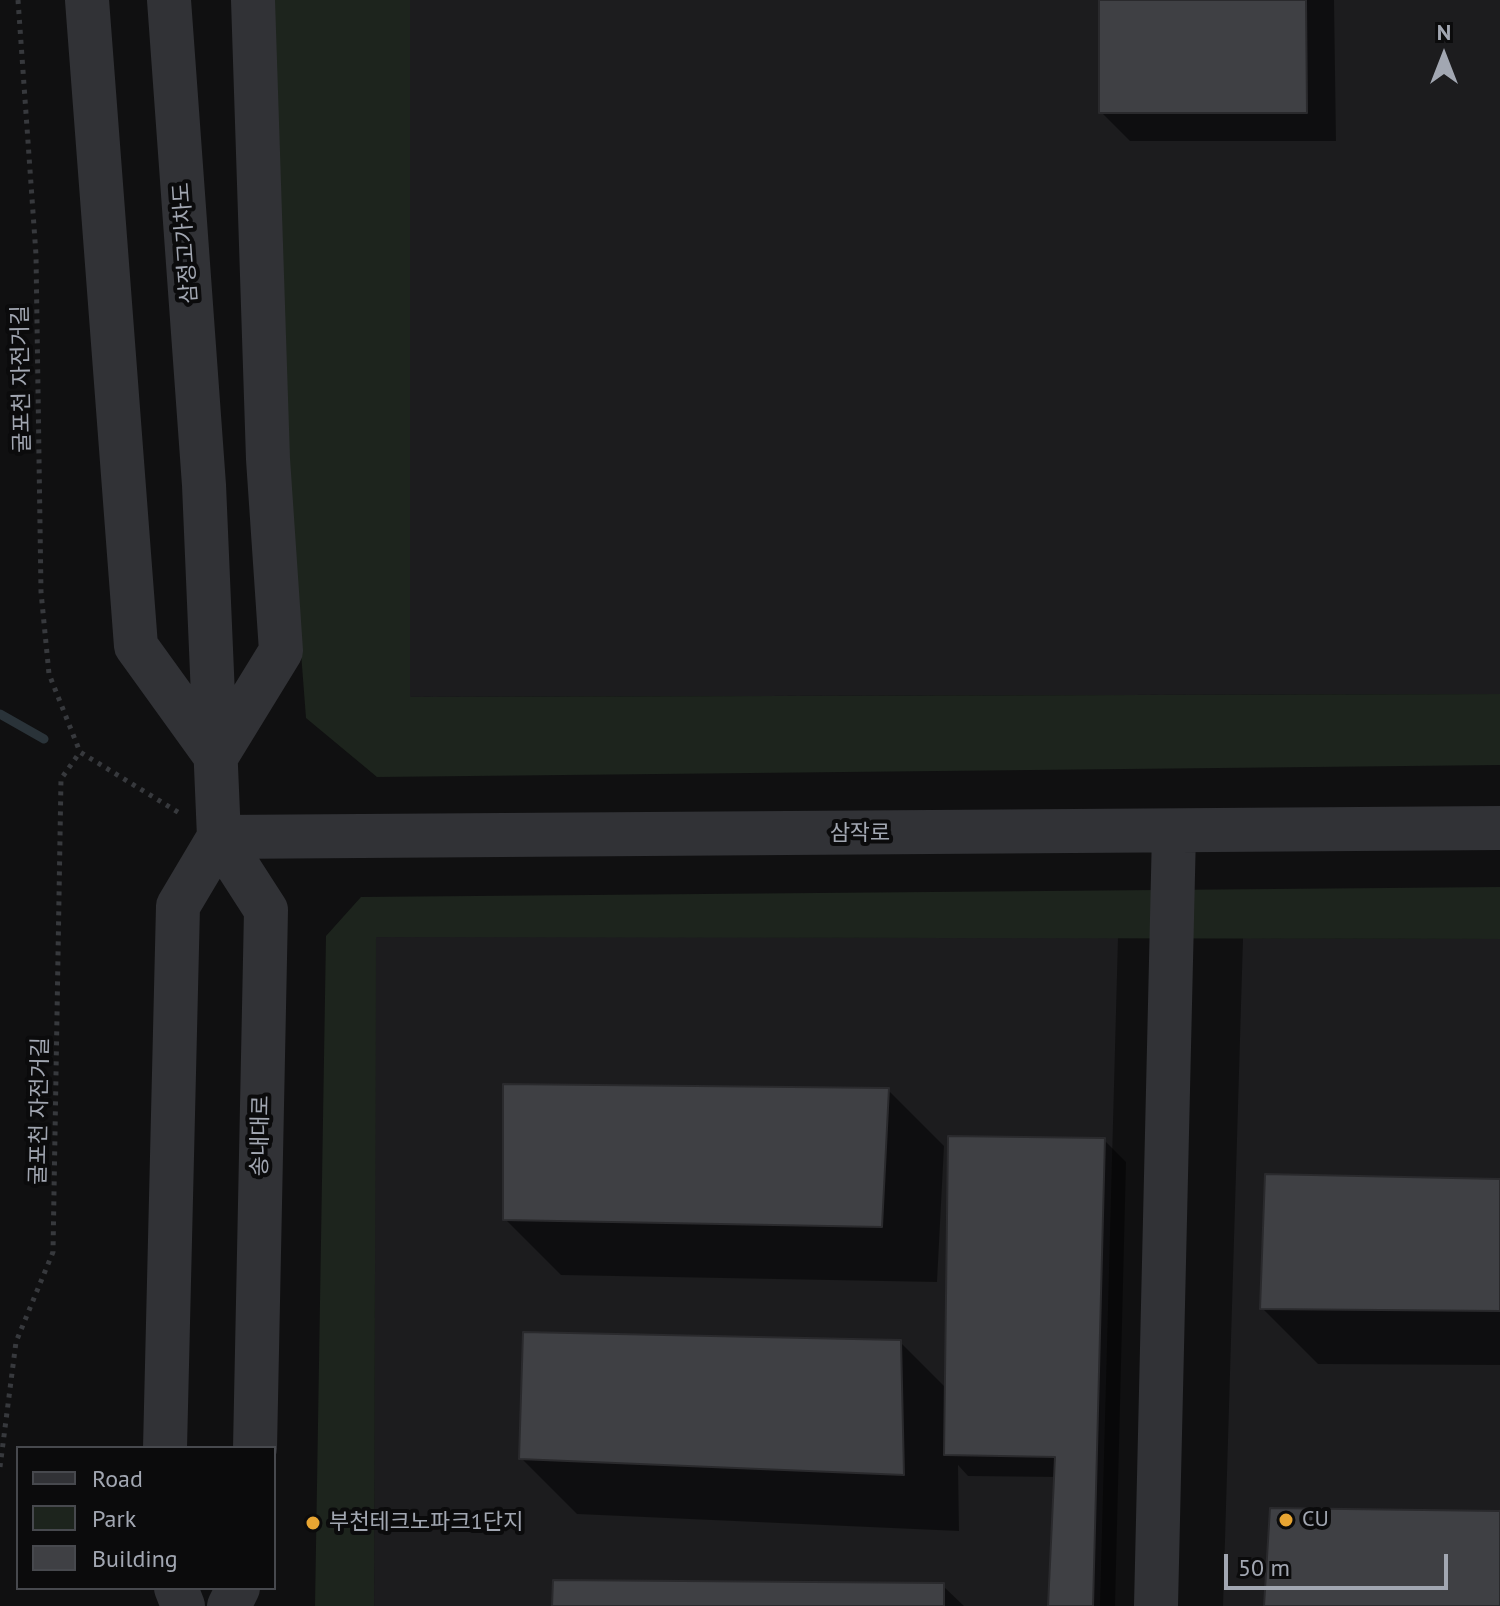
<!DOCTYPE html>
<html>
<head>
<meta charset="utf-8">
<style>
	body { margin:0 }
	#map { position:relative; width:1500px; height:1606px; overflow:hidden; background:#101011; font-family:"PT Sans",sans-serif }
	canvas { display:block }
	.legend { position:absolute; left:16px; top:1446px; width:260px; height:144px; box-sizing:border-box; background:#0b0b0c; border:2px solid #47494e; margin:0; padding:10px 14px; list-style:none; font-size:24px; color:#a2a7b2 }
	.legend li { display:flex; align-items:center; gap:16px; height:40px }
	.legend b { width:40px; border:2px solid #47494e }
	.north { position:absolute; left:1404px; top:16px; width:80px; height:80px; -webkit-text-stroke:6px #0b0b0c; paint-order:stroke; rotate:0deg; font-size:22px; font-weight:700; line-height:32px; text-align:center; color:#a2a7b2 }
	.north::after { content:''; display:block; margin:auto; width:28px; height:36px; background:#a2a7b2; clip-path:polygon(50% 0,100% 100%,50% 72%,0 100%) }
	.scale { position:absolute; left:1224px; top:1554px; width:224px; height:36px; box-sizing:border-box; border:4px solid #a2a7b2; border-top:0; padding-left:10px; font-size:24px; line-height:28px; white-space:nowrap; color:#a2a7b2; -webkit-text-stroke:6px #0b0b0c; paint-order:stroke }
</style>
</head>
<body>
<div id="map">
<canvas width="1500" height="1606"></canvas>
<ul class="legend">
<li><b style="height:10px;background:#313236"></b>Road</li>
<li><b style="height:22px;background:#1d241d"></b>Park</li>
<li><b style="height:22px;background:#3f4044"></b>Building</li>
</ul>
<div class="north">N</div>
<div class="scale">50 m</div>
</div>
<script>
const c = document.querySelector('canvas').getContext('2d');
c.lineJoin = 'round';
function fillPath(path, color) { c.fillStyle = color; c.fill(path, 'evenodd'); }
function strokePath(path, color, width, dash) { c.strokeStyle = color; c.lineWidth = width; c.lineCap = dash ? 'butt' : 'round'; c.setLineDash(dash || []); c.stroke(path); }
function write(font, color, halo, rows, align = 'center') {
  c.font = font + ' "PT Sans","Noto Sans KR",sans-serif'; c.lineWidth = 8; c.setLineDash([]); c.textBaseline = 'middle'; c.strokeStyle = halo; c.fillStyle = color; for (const [text, x, y, turn = 0] of rows) {
    c.save(); c.translate(x, y); c.rotate((+turn || 0) * Math.PI / 180); c.textAlign = isNaN(turn) ? turn : align; if (halo) c.strokeText(text, 0, 0); c.fillText(text, 0, 0); c.restore();
  }
}
fillPath(new Path2D(`
	M410,0H1500V694L410,697Z
	M375,936L1118,938L1100,1606H374Z
	M1243,938L1500,939V1606H1223Z`), '#1c1c1e');
fillPath(new Path2D(`
	M256,0H410V697L1500,694V765L377,777L306,718L279,365Z
	M1500,887V939L376,937L374,1606H315L326,936L361,897Z`), '#1d241d');
fillPath(new Path2D(`
	M1101,0H1334L1336,141H1130L1101,112Z
	M888,1090L944,1146L937,1282L561,1275L505,1219Z
	M1104,1140L1126,1162L1115,1606H1050L1056,1477L968,1476L958,1465L959,1531L577,1514L521,1458L900,1342L947,1389Z
	M1500,1181V1365L1318,1364L1262,1308Z
	M943,1586L964,1606H554Z`), '#0007');
strokePath(new Path2D(`
	M0,714L44,739`), '#2a3339', 9);
const building = new Path2D(`
	M1099,0H1306L1307,113H1099Z
	M503,1084L889,1088L882,1227L503,1220Z
	M948,1136L1105,1138L1093,1606H1048L1055,1457L944,1455Z
	M1265,1174L1500,1179V1311L1260,1309Z
	M523,1332L901,1340L904,1475L519,1459Z
	M1270,1508L1500,1511V1606H1264Z
	M553,1580L944,1583V1606H552Z`);
fillPath(building, '#3f4044');
strokePath(building, '#2a2a2d', 2);
strokePath(new Path2D(`
	M18,0L36,255L41,592L49,674L80,752L181,814
	M0,1467L16,1342L53,1252L61,779L80,752`), '#37393d', 5, [4, 6]);
strokePath(new Path2D(`
	M87,0L136,646L216,757
	M169,0L204,485L219,837L266,910L255,1448
	M216,757L281,651L268,459L253,0
	M219,837L1500,828
	M165,1448L178,906L219,837
	M176,1588L183,1606
	M229,1606L238,1588
	M1156,1606L1174,832`), '#313236', 44);
for (const [x, y, r, color] of [
	[1286,1520,8,"#e8a532"],
	[313,1523,8,"#e8a532"]
]) { const dot = new Path2D(); dot.arc(x, y, r, 0, 2 * Math.PI); c.fillStyle = color; c.fill(dot); strokePath(dot, '#0b0b0c', 3); }
write('22px', '#a2a7b2', '#0b0b0c', [
	["삼정고가차도",186,243,-94],
	["굴포천 자전거길",22,379,-91],
	["삼작로",860,834],
	["굴포천 자전거길",40,1111,-89],
	["송내대로",261,1136,-89]
]);
write('22px', '#a2a7b2', '#0b0b0c', [
	["CU",1302,1520],
	["부천테크노파크1단지",329,1523]
], 'left');
</script>
</body>
</html>
